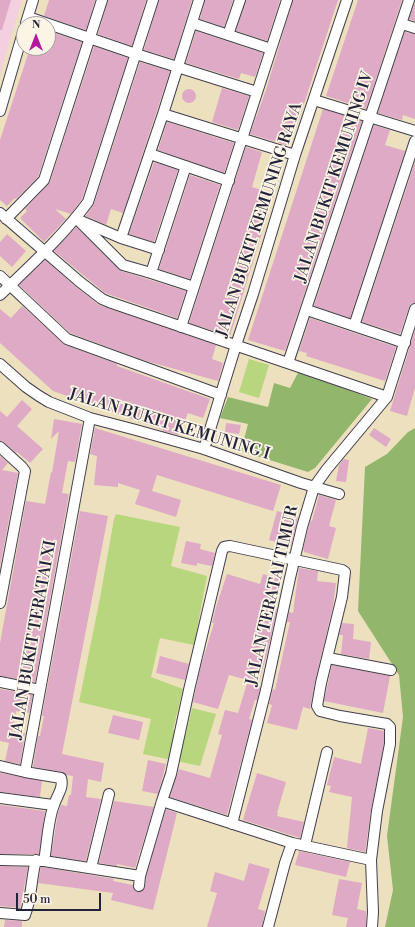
<!DOCTYPE html>
<html>
<head>
<meta charset="utf-8">
<style>
	body { margin:0 }
	#map { position:relative; width:415px; height:927px; overflow:hidden; background:#ede0be; font-family:"Libre Bodoni",serif }
	canvas { display:block }
	.north { position:absolute; left:16px; top:16px; width:40px; height:40px; box-sizing:border-box; background:#fcf5e5; border:1px solid #a5a1a1; border-radius:50%; rotate:0deg; font-size:11px; font-weight:700; line-height:16px; text-align:center; color:#22223b }
	.north::after { content:''; display:block; margin:auto; width:14px; height:18px; background:#b5179e; clip-path:polygon(50% 0,100% 100%,50% 72%,0 100%) }
	.scale { position:absolute; left:16px; top:893px; width:85px; height:18px; box-sizing:border-box; border:2px solid #22223b; border-top:0; padding-left:5px; font-size:12px; line-height:14px; white-space:nowrap; color:#22223b; -webkit-text-stroke:3px #fcf5e5; paint-order:stroke }
</style>
</head>
<body>
<div id="map">
<canvas width="415" height="927"></canvas>
<div class="north">N</div>
<div class="scale">50 m</div>
</div>
<script>
const c = document.querySelector('canvas').getContext('2d');
c.lineJoin = 'round';
function fillPath(path, color) { c.fillStyle = color; c.fill(path, 'evenodd'); }
function strokePath(path, color, width, dash) { c.strokeStyle = color; c.lineWidth = width; c.lineCap = dash ? 'butt' : 'round'; c.setLineDash(dash || []); c.stroke(path); }
function write(font, color, halo, rows, align = 'center') {
  c.font = font + ' "Libre Bodoni",serif'; c.lineWidth = 3.5; c.setLineDash([]); c.textBaseline = 'middle'; c.strokeStyle = halo; c.fillStyle = color; for (const [text, x, y, turn = 0] of rows) {
    c.save(); c.translate(x, y); c.rotate((+turn || 0) * Math.PI / 180); c.textAlign = isNaN(turn) ? turn : align; if (halo) c.strokeText(text, 0, 0); c.fillText(text, 0, 0); c.restore();
  }
}
fillPath(new Path2D(`
	M0,0H22L0,75Z`), '#f3cfe0');
fillPath(new Path2D(`
	M249,359L269,365L259,398L239,392Z
	M116,514L180,527L171,566L207,576L194,645L160,638L151,677L183,689L173,730L186,734L192,708L216,714L200,766L143,754L151,719L79,702L100,598L114,519Z`), '#b8d67d');
fillPath(new Path2D(`
	M299,371L372,399L315,468L308,472L241,451L248,424L220,418L228,397L268,407L274,383L290,388Z
	M415,428V927H385L393,890L387,836L403,717L399,675L358,611L365,467L387,454L408,432Z`), '#92b76c');
fillPath(new Path2D(`
	M0,0H11L2,30H0Z
	M49,0H95L86,30L44,16Z
	M108,0H146L132,46L98,34Z
	M159,0H192L174,59L144,50Z
	M205,0H233L224,27L200,19Z
	M246,0H280L267,41L236,31Z
	M293,0H338L296,128H295L289,146L250,134L266,90Z
	M358,0H402L366,109L326,96Z
	M415,3V21L409,19Z
	M48,31L82,42L38,177L16,199L15,198L7,206L0,200V140L30,48H48Z
	M196,31L263,53L255,77L241,73L239,79L186,63Z
	M405,32L415,34V119L403,115L402,120L378,113Z
	M94,46L128,58L82,199L71,214L55,209L66,219L44,242L20,218L27,211L25,209L50,182Z
	M140,62L170,71L123,213L111,209L106,225L86,216L94,204Z
	M222,88L249,96L238,130L212,122Z
	M182 96a7 7 0 1 1 14 0a7 7 0 1 1-14 0Z
	M323,109L362,121L285,351L248,340Z
	M167,122L234,143L224,173L158,150Z
	M374,125L390,130L385,145L405,151L350,318L314,306Z
	M246,147L262,152L252,187L274,194L230,336L189,323Z
	M154,162L178,170L154,242L129,234Z
	M415,162V303L411,304L409,307L400,334L362,322Z
	M190,175L220,185L190,279L159,269Z
	M76,227L121,271L186,291L177,318L105,293L54,251Z
	M7,234L26,251L12,267L0,256V242Z
	M45,260L76,287L99,305L216,345L212,359L223,363L218,381L146,361L70,333L19,285Z
	M22,306L65,345L117,364V366L210,399L203,418L188,413L179,435L162,431L163,430L53,391L0,343V309L11,318Z
	M310,318L396,347L385,381L306,356L307,353L299,351Z
	M415,330V388L407,416L390,411Z
	M22,400L32,409L17,426L43,449L30,463L17,452L16,453L4,442L0,441V411L7,417Z
	M54,419L82,424L75,462L68,461L62,493L69,494L35,682L0,676V643L26,501L45,504L51,472L52,473L59,431L51,439Z
	M226,423L241,425L239,434L225,432Z
	M95,428L281,485L273,511L157,475L152,491L181,500L176,517L135,504L140,490L118,483V487L94,485L97,456L90,454Z
	M374,428L391,439L386,447L369,435Z
	M0,456L8,463L2,470L18,473L0,566Z
	M344,459L349,460L346,482L336,481L339,465Z
	M319,495L336,500L329,526L336,528L328,559L304,552V550H303L308,529L311,520L312,521Z
	M80,511L108,516L62,754L104,763L101,782L88,779L86,797L101,799L86,861L51,856L58,813L61,805L67,806L69,795H71L73,776L66,775L62,772L33,767L38,736H40L44,716H42Z
	M277,511L298,517L291,546L269,540Z
	M186,541L201,544L200,549L215,553L212,566L197,563V566L181,563Z
	M299,568L318,571L317,581L336,583L333,606L315,682L310,709L303,707L297,730L267,723L272,705L269,704L273,689L275,690L290,622H287L289,612L293,613Z
	M227,574L260,584L263,574L282,580L273,607L277,609L267,654L258,685L260,686V689L257,700H255L249,719L252,720L227,815L170,797L179,769L210,778L222,735L218,734L225,710L238,713L248,680L229,675L218,709L193,702L201,666L214,623H212L217,604Z
	M342,623L354,624L353,639L371,642L369,659L341,654L343,635H339Z
	M160,656L189,664L185,680L156,673Z
	M332,665L390,676L383,713L324,701Z
	M0,689L33,695L29,713L16,711L12,731L25,733L20,764L5,761L9,743L0,741Z
	M113,715L143,722L139,740L108,733Z
	M368,728L384,731V743L371,810L365,852L347,848L352,797L329,792L331,786L327,785L334,757L361,764Z
	M148,760L166,764L158,794L142,791Z
	M0,773L42,781L40,797L0,792Z
	M257,773L286,782L277,813H278L277,816L304,822L300,838L243,820Z
	M114,801L154,807L135,868L117,864V866L99,863Z
	M0,805L45,811L39,854H0Z
	M166,809L177,813L153,910L111,900L113,893L38,883L41,867H43L114,879L113,881L133,885L136,891L142,892L145,887L146,877Z
	M299,851L350,862L346,877L295,865Z
	M249,863L270,869L258,909L265,911L262,927H207L217,893L210,891L215,872L244,881Z
	M0,866L28,867L20,908L0,906Z
	M339,879L362,883L357,909L366,911V927H346L348,918L332,915Z
	M5,920L22,921V927H4Z`), '#deaac5');
const minor = new Path2D(`
	M28,17L136,54L257,92
	M26,23L33,0
	M192,23L271,49
	M402,24L415,28
	M228,35L240,0
	M314,100L415,131
	M0,111L24,29
	M163,114L295,155
	M150,154L229,181
	M0,213L80,282L102,299L109,302L387,397
	M76,218L123,265L151,273L186,166
	M6,219L44,180L102,0
	M81,221L121,238L159,250
	M121,238L163,114L199,0
	M151,273L194,287
	M0,276L67,339L221,395
	M0,295C31,265 63,236 88,202L153,0
	M307,310L405,343
	M354,326L415,141
	M181,327L287,0
	M288,363L409,0
	M0,364L26,387L39,396L49,402L90,418L136,430L204,449L301,483L339,494
	M0,447L22,467L25,471L0,603
	M204,449L236,345L253,294L295,155L347,0
	M328,658L391,670
	M0,682L40,690
	M0,766L25,772
	M0,798L53,805
	M232,824L266,690L290,578L302,527L314,487L327,469L387,397L415,309
	M292,843L371,860L373,912L372,927
	M305,845L327,752
	M0,860L44,861L140,876
	M44,861C47,845 48,819 54,805C57,795 64,788 61,778L25,772L90,418
	M91,868L109,794
	M139,886L140,876L162,801
	M0,913L25,915C32,897 31,878 36,860
	M268,927L285,863L292,843L162,801L171,774L189,690L222,551L224,547L230,546L342,570L345,572L342,597L321,683L317,706L320,711L340,716L387,724L390,727V744L377,811L371,860`);
strokePath(minor, '#403e4f', 12);
strokePath(minor, '#fff', 10);
write('16px', '#22223b', '#fcf5e5', [
	["JALAN BUKIT KEMUNING IV",335,177,-72],
	["JALAN BUKIT KEMUNING RAYA",260,220,-72],
	["JALAN BUKIT KEMUNING I",169,425,17],
	["JALAN TERATAI TIMUR",273,596,-77],
	["JALAN BUKIT TERATAI XI",34,640,-80]
]);
</script>
</body>
</html>
